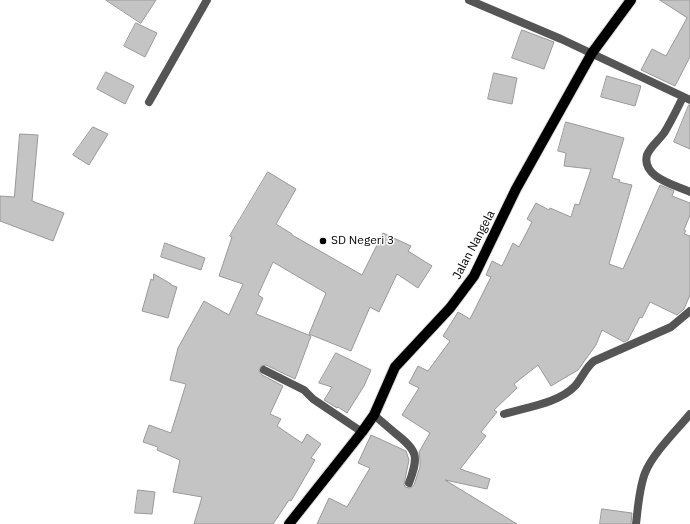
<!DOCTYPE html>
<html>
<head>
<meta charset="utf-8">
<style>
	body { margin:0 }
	canvas { display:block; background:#fff }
</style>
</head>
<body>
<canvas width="690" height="524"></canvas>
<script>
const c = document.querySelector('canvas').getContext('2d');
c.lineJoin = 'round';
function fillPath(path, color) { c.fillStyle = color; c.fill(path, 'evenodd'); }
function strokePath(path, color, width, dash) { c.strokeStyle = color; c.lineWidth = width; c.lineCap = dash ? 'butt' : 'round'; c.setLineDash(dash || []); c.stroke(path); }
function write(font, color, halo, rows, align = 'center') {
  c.font = font + ' "IBM Plex Sans",sans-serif'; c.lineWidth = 3; c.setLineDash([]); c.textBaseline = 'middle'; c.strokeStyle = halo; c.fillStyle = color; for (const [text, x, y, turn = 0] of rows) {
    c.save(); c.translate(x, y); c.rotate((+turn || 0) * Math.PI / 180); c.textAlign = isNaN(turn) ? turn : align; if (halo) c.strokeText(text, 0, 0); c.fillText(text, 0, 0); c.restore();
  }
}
const building = new Path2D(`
	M106,0H156L141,23Z
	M660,0H690V57L675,86L641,70L652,49L666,56L687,18Z
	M136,23L157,33L145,57L124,46Z
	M522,30L554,42L544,69L512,58Z
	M106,72L134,86L125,104L97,89Z
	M494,73L517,78L512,104L488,99Z
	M607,76L641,86L635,106L601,97Z
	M689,105H690V149L674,142Z
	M566,122L624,138L612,178L620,180L619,182L632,185L609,264L623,269L660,185L674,191L672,196L690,203V215L684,230L686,231L684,234L690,236V295L684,309L677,315L650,302L642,318L640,317L628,340L624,342L602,330L596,345L578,370L551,386L538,365L514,384L517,388L494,410L497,412L481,432L486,436L460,469L490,479L487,489L445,480L517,524H317L329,498L347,507L370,468L358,463L371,435L406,451L409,460L404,484L405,487L410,488L414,485L420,467V460L419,452L430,433L402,415L419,388L409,383L418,366L428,371L450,341L443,336L458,312L470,319L491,277L486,275L492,261L502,266L513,243L519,247L532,222L527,219L536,203L549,210L550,208L571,217L575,204L579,205L591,169L564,166L566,153L558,151Z
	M93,127L108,134L89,165L73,155Z
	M20,134L38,135L32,201L64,213L53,241L0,221V196L14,197Z
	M268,172L296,189L276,224L292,234V235L362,275L383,233L411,246L408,251L432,266L418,288L397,274L379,312L370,307L351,351L309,334L326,293L273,262L258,295L263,298L256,314L311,336L295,379L266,365L261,366L259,371L262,375L283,386L270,414L281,419L277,426L302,443L307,434L321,444L311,458L315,460L291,501L289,500L273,524H194L202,497L173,492L180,460L157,450L158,447L143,442L149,425L171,433L186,384L170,380L178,348L204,301L229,315L243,284L219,276L232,237L230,236Z
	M165,243L205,258L201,270L161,257Z
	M154,274L171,284V285L177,287L168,318L142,311L151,279L153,280Z
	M336,353L371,370L364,386L347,413L338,407L337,408L324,400L332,387L319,383Z
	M138,490L155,492L152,514L135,513Z
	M602,509L632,513L631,524H600Z`);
fillPath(building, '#c4c4c4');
strokePath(building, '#999', 1);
const primary = new Path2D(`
	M289,524L362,432L374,415L395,367L450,308L474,276L516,189L592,53L631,0`);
strokePath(primary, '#dbdbdb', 12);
strokePath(new Path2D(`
	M149,102L207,0`), '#555', 8);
strokePath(new Path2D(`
	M469,0L561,39L690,100
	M683,97C677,109 671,122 664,133C659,140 650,147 647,155C641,177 675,185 690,192
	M264,370L304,390L313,399L362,432
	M504,414C527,407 559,403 575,386C582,378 586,367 594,361L671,327L690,311
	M374,415C381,421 388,427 395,433C418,451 419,456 409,483
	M636,524C638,507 639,489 645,473C653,453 677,430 690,414`), '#555', 8);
strokePath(primary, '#000', 10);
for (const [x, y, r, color] of [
	[323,241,4,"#000"]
]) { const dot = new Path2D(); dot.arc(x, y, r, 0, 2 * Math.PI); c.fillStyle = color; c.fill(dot); strokePath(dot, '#fff', 1.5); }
write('12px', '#000', '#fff', [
	["SD Negeri 3",331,241]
], 'left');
write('12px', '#000', '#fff', [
	["Jalan Nangela",474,245,-62]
]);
</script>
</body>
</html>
